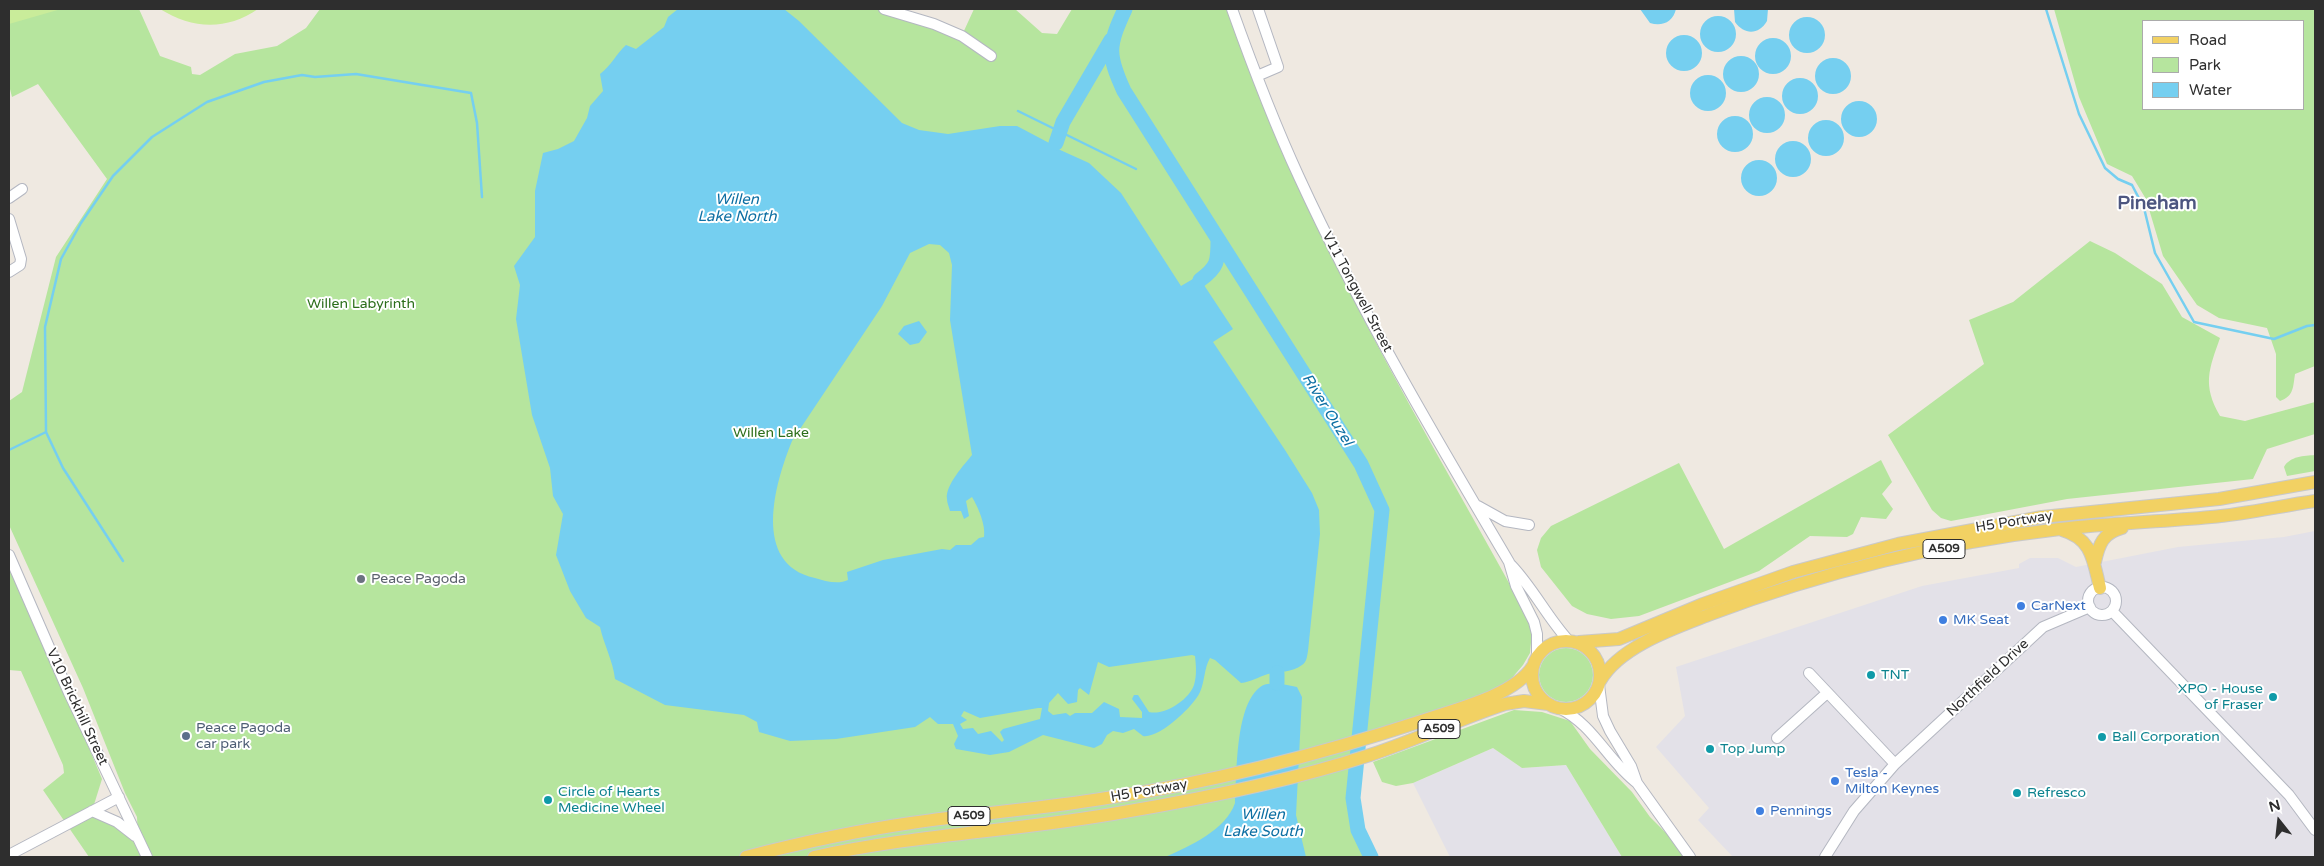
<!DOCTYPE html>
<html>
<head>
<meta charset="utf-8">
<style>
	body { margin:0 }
	#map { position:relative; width:2324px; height:866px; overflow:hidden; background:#efe9e1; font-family:"Varela Round",sans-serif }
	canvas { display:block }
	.frame { position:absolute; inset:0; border:10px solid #2e2e2e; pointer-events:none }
	.legend { position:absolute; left:2142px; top:20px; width:162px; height:90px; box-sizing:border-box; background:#fff; border:1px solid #ababab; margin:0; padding:6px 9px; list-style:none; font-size:15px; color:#2e2e2e }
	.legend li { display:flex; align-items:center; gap:10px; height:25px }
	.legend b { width:25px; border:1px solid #ababab }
	.north { position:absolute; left:2254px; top:796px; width:50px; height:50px; -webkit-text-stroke:4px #fff; paint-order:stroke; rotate:344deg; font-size:14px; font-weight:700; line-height:20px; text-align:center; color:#2e2e2e }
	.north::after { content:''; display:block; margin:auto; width:18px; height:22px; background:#2e2e2e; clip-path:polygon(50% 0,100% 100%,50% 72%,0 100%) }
</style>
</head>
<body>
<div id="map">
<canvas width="2324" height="866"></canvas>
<div class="frame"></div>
<ul class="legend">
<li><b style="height:6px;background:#f2d163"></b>Road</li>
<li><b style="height:14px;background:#b6e59e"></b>Park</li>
<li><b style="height:14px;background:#75cff0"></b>Water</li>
</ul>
<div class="north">N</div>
</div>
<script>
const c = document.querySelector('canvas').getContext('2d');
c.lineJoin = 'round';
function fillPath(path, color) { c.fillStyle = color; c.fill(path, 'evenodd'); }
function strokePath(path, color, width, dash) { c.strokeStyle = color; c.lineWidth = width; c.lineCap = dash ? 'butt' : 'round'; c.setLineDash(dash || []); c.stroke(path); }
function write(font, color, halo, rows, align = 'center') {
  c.font = font + ' "Varela Round",sans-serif'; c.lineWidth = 4; c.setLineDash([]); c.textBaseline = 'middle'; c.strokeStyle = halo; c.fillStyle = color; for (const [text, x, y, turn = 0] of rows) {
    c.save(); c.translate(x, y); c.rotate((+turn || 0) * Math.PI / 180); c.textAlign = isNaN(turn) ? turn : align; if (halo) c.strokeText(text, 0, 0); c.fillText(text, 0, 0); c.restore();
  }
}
fillPath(new Path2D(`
	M2315,531V857H1733L1698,820L1709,808L1656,747L1685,716L1676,667L1922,586L2019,568V564L2030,558H2058L2076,567L2178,547L2284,537Z
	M1493,748L1522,768L1566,765L1622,857H1450L1413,783Z`), '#e3e1e8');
fillPath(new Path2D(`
	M9,9H139L160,56L191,67L192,74L200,75L235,54L277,46L306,28L320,9H884L963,33L974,9H1015L1042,33L1057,34L1072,9H1232L1228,12C1261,104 1300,195 1345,282C1401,395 1466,503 1526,614L1532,632L1530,653L1523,665L1500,692L1358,741L1353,798L1358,830L1371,857H89L43,790L64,773L63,765L21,671L9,670V557L102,779L92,811L123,833L138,838L137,817L125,793L83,688L9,525V401L22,392L56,257L107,179L38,84L12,97L9,85Z
	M2054,9H2315V366L2295,374C2293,387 2294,396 2280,401L2276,397V354L2267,328L2219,318L2197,305L2163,256L2146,199L2132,176L2107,164L2079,97ZM2143,21H2303V109H2143Z
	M2090,241L2115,253L2162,284L2182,317L2220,338C2209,369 2202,385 2220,416L2245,421L2315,402V434L2267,449L2253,479L2067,499L1951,521L1941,518L1932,510L1888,435L1984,364L1969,320L2013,302Z
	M2315,455V471L2287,476L2284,467C2290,456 2304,456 2315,455Z
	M1881,460L1892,482L1882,494L1893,509L1886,519L1861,517L1853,534L1847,537L1810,536L1759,571L1639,616L1611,619L1587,614L1572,606L1541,567L1537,550L1541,538L1551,526L1679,463L1724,549Z
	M1539 675a27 27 0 1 1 54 0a27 27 0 1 1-54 0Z
	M1514,710L1542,712L1570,721L1590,749L1632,792L1650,817L1671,838L1684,857H1622L1566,765L1522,768L1493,748L1413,783L1396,786L1382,782L1373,762Z`), '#b6e59e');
fillPath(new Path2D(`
	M9,9H61L9,24Z
	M160,9H258C226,31 192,29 160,9Z`), '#c9ec9a');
fillPath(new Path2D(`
	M678,9H784L799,21L902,123L919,130L948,134L1000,126H1017L1053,145L1056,143L1058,149L1089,163L1121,193L1181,286L1198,276L1233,329L1213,342L1285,450L1312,493L1319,510L1320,534L1308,651C1307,656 1307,662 1302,665C1292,673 1279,671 1268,674C1258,677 1251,682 1241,683L1215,660L1210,658C1204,668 1205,681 1200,692C1194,706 1159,739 1143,736L1134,729L1123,733L1113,731L1107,735L1102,744L1094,748L1043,735L1009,752L990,755L956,749L954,744L958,736L953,724H938L930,717L915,727L836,739L790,741L759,732L757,722L744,715L665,705L615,679C613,661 604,645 600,627L586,618L570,591L556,555L563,514L553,496L550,468L532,415L516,319L520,285L514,266L535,237V191L543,153L558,149L574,141L587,118L590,106L603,91L600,74C611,66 616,54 626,45L636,49L664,27L668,17ZM929,244L940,245L949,253L952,265L950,320L972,455C965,464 945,485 947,499C947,503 949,507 950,511H961L964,519L969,516L966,501L972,497C978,507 986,525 984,537L979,538L971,545H956L950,550L942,549L883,560L847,572L848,580C838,585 825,581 815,578C751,564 775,483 792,441L882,306L910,253ZM1192,655L1195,656C1196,666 1197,675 1194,685C1189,700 1164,716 1149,712L1138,695H1134L1132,699L1142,712V718L1120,717L1119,709L1104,702L1092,713H1075L1070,716L1066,713L1053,715L1048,711L1049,703L1058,693L1068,704L1077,702L1078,690L1080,688L1089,695L1098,662L1109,667ZM1038,708H1042L1040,719L1003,729L1000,732L1004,740L1002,742L991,731L978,734L973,728L963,729L960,724L967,720L961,716L964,711L980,718Z
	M1640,9H1676C1673,22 1662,27 1650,23Z
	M1734,9H1768L1767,21C1759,35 1744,35 1735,22Z
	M1700 34a18 18 0 1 1 36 0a18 18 0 1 1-36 0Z
	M1789 35a18 18 0 1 1 36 0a18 18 0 1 1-36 0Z
	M1666 53a18 18 0 1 1 36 0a18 18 0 1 1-36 0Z
	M1755 56a18 18 0 1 1 36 0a18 18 0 1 1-36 0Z
	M1723 74a18 18 0 1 1 36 0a18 18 0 1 1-36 0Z
	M1815 76a18 18 0 1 1 36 0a18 18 0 1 1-36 0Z
	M1690 93a18 18 0 1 1 36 0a18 18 0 1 1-36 0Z
	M1782 96a18 18 0 1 1 36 0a18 18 0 1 1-36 0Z
	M1749 115a18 18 0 1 1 36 0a18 18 0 1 1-36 0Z
	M1841 119a18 18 0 1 1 36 0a18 18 0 1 1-36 0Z
	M1717 134a18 18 0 1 1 36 0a18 18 0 1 1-36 0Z
	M1808 138a18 18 0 1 1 36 0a18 18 0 1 1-36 0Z
	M1775 159a18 18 0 1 1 36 0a18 18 0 1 1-36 0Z
	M1741 178a18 18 0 1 1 36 0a18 18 0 1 1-36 0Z
	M919,321L927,332L919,343L910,345L898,334L904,326Z
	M1277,683L1297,687L1302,697L1296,815L1306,857H1165C1190,846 1226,830 1235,803C1237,774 1235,708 1259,688C1264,683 1270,684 1277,683Z`), '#75cff0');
strokePath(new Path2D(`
	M2046,9L2079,114L2105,168L2118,179L2132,185L2144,208L2155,253L2194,322L2274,339L2307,326L2315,325
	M1018,111L1136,169
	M9,450L46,432
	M123,561L63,468L46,432L45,327L61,259L81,223L113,176L152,137L207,102L264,82L302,75L315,77L356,74L471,93L477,123L482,197`), '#75cff0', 2.5);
strokePath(new Path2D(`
	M1125,9C1108,46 1107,54 1124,91L1361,464L1382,510L1353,798L1358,830L1371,857
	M1056,143L1063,122L1111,40
	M1200,280C1218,267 1218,261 1218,240
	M1277,683V673`), '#75cff0', 15);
const minor = new Path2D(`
	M884,9L934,24L962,36L991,56
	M1232,9C1252,65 1274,123 1299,177C1360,310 1435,437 1509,562L1516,586L1534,622L1537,634V657
	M1257,76L1278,67L1258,9
	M9,198L22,189
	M9,219L21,259L20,265L9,272
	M1478,506L1505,521L1529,525
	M9,555L69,693L147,857
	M1511,565C1533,588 1547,617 1568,640
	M2088 601a14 14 0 1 1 28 0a14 14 0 1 1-28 0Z
	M2112,611L2289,795L2315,830
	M1809,673L1895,764
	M1599,685L1603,716L1610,731L1631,766L1637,783L1690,857
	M1559,708C1594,725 1607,760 1637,783
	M1777,738L1827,693
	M92,811L117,822L135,836
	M9,855L119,797
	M1825,857L1854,811L1895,764L2043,627L2090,607`);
const major = new Path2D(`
	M2062,530C2093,539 2093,561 2100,588
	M2095,562C2099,544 2103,533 2122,528
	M1532 675a34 34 0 1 1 68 0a34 34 0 1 1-68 0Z
	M1579,642L1619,639L1703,604L1793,572L1898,544L2042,517L2219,499L2315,482
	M1600,681C1620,646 1675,628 1711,614C1820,573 1944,542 2060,529C2110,523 2160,522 2211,517C2246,514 2280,506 2315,501
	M746,857C800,843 856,831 911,823C976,813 1042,809 1107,798C1215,782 1321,754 1425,720C1457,709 1515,695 1533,666
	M814,857C916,834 1021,831 1124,812C1207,798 1290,781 1370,755C1416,740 1459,719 1505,704L1524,701L1548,704`);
strokePath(minor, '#b4b7c1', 12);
strokePath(major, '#c9c9c9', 14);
strokePath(minor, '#fff', 10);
strokePath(major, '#f2d163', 12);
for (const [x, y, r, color] of [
	[361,579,5,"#6b7280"],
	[2021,606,5,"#3f7fe0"],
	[1943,620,5,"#3f7fe0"],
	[1871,675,5,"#0f9aa8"],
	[2273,697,5,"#0f9aa8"],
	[186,736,5,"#5c6f8a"],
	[2102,737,5,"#0f9aa8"],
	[1710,749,5,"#0f9aa8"],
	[1835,781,5,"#3f7fe0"],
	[2017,793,5,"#0f9aa8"],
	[548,800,5,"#0f9aa8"],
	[1760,811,5,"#3f7fe0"]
]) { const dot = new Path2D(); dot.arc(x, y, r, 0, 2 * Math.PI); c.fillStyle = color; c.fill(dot); strokePath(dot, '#fff', 2); }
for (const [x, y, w] of [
	[1944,549,42],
	[1439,729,42],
	[969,816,42]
]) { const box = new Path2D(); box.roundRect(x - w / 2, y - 9.5, w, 19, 4); c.fillStyle = '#fff'; c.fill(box); strokePath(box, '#2e2e2e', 1); }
write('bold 12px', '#2e2e2e', null, [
	["A509",1944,549],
	["A509",1439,729],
	["A509",969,816]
]);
write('14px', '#2e2e2e', '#fff', [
	["V11 Tongwell Street",1357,292,62],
	["H5 Portway",2014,522,-9],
	["Northfield Drive",1988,678,-43],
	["V10 Brickhill Street",77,707,65],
	["H5 Portway",1149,791,-10]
]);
write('14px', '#2c6e1b', '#fff', [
	["Willen Labyrinth",361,304],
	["Willen Lake",771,433]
]);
write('14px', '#5b616d', '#fff', [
	["Peace Pagoda",371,579]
], 'left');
write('14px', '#366cbe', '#fff', [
	["CarNext",2031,606],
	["MK Seat",1953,620],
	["Tesla -",1845,773],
	["Milton Keynes",1845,789],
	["Pennings",1770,811]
], 'left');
write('14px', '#0d838f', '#fff', [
	["TNT",1881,675],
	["XPO - House",2263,689,"right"],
	["of Fraser",2263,705,"right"],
	["Ball Corporation",2112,737],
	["Top Jump",1720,749],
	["Circle of Hearts",558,792],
	["Medicine Wheel",558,808],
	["Refresco",2027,793]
], 'left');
write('14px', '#4e5e75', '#fff', [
	["Peace Pagoda",196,728],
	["car park",196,744]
], 'left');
write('italic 15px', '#0d6fa3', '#fff', [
	["Willen",737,200],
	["Lake North",737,217],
	["River Ouzel",1327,410,58],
	["Willen",1263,815],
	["Lake South",1263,832]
]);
write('bold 19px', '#4d5680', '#fff', [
	["Pineham",2157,204]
]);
</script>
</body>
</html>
